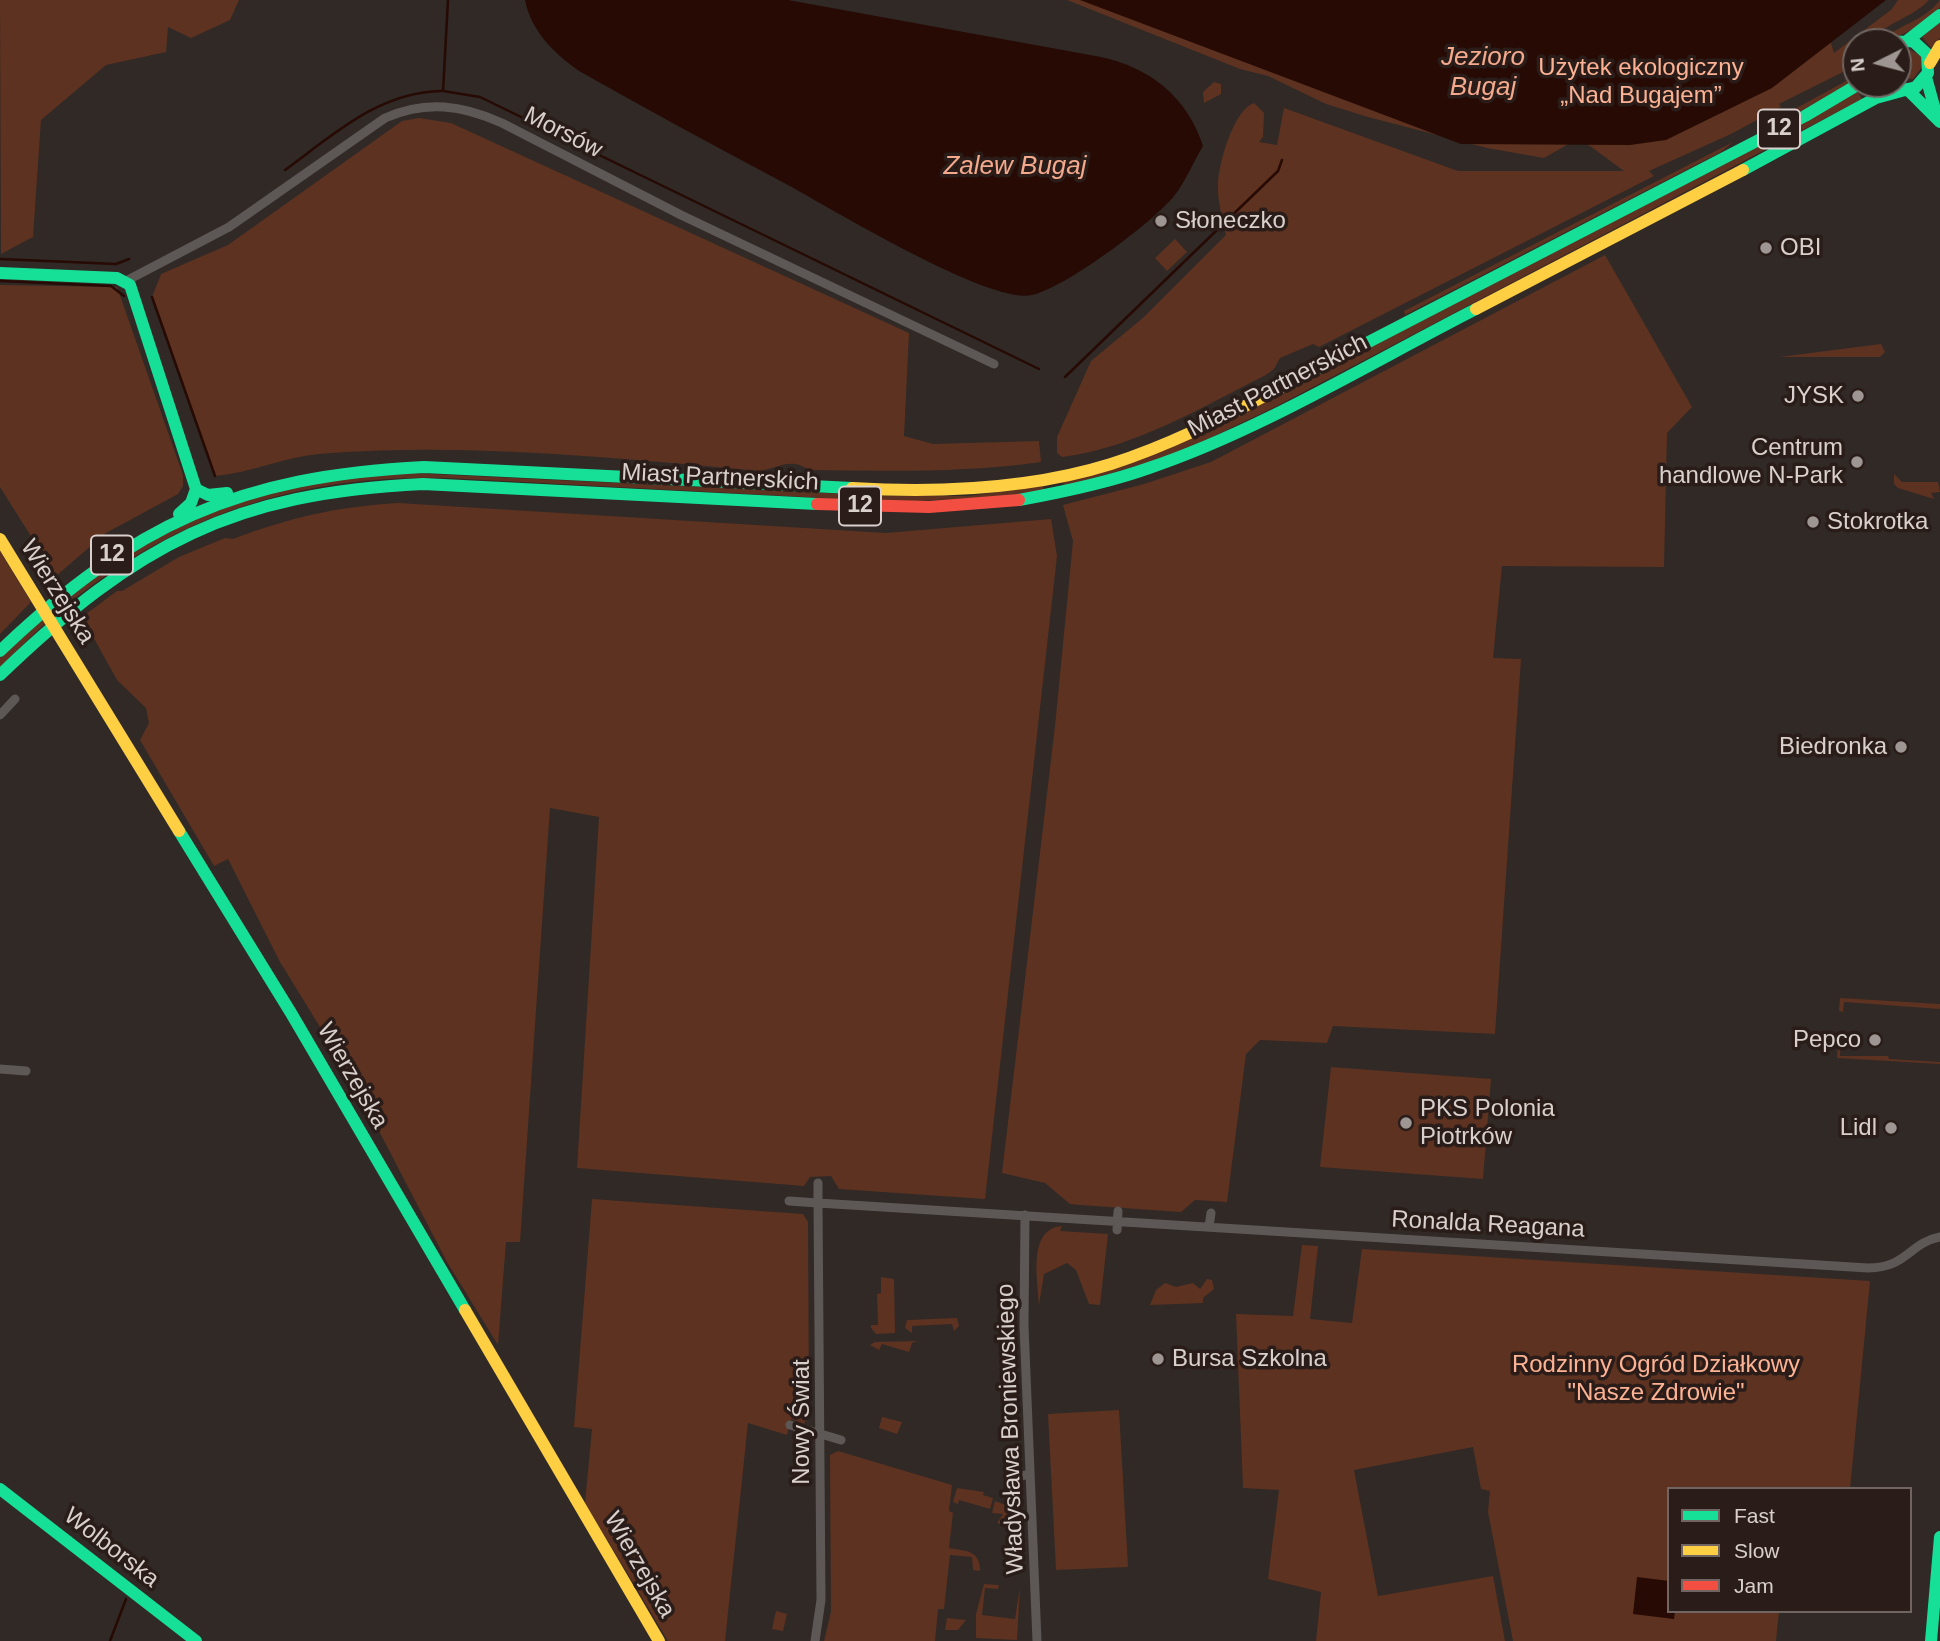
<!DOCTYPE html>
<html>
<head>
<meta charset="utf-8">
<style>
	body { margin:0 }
	#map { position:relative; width:1940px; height:1641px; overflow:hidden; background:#302926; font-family:Arial,sans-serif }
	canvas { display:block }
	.legend { position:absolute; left:1667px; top:1487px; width:245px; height:126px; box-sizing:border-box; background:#2a1d19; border:2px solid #706561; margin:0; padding:9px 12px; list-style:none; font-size:21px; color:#d9d0cd }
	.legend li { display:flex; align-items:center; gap:14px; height:35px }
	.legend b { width:35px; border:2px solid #706561 }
	.north { position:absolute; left:1842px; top:28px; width:70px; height:70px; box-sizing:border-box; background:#2a1d19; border:2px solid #706561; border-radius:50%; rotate:264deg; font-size:19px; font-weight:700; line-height:28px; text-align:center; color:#d9d0cd }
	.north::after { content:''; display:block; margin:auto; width:24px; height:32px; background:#9e9693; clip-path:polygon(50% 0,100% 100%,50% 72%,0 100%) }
</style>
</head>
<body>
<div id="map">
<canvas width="1940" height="1641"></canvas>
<ul class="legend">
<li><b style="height:9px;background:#16e098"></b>Fast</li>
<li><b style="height:9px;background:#ffcf43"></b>Slow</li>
<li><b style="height:9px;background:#f24e42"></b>Jam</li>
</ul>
<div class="north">N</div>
</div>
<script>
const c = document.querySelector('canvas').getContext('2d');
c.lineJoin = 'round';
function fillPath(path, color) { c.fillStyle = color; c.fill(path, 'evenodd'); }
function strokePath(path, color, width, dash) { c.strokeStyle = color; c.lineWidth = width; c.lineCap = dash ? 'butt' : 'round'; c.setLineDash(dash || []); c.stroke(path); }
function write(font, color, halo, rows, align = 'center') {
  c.font = font + ' Arial,sans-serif'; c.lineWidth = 7; c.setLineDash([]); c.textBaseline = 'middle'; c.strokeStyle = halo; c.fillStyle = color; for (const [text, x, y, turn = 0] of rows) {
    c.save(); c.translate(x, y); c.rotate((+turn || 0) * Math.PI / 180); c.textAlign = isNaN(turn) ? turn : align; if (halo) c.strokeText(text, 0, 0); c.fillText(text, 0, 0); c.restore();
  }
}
fillPath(new Path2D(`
	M0,0H239L230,20L191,38L168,27L166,52L106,65L41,120L33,237L1,254Z
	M1067,0H1844L1823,16L1834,53L1892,9L1898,0H1929C1911,19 1886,22 1869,42H1856V63L1849,69L1779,104L1781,107L1731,134L1649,171L1654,176L1319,347L1313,344L1280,358L1274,369L1266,375C1202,407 1134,448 1062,457L1057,453V437L1091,361L1144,317L1226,235C1223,219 1217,201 1218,185C1218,164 1234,109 1254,103L1264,113L1263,137L1259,142L1277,145L1284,108L1458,171H1624L1579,138L1544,158L1487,148L1368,117L1326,104L1268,76L1240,69Z
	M1940,0V7C1925,24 1902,37 1880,42C1898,24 1922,23 1940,0Z
	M1940,22V38L1931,48L1922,37Z
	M1906,47L1921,56L1922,67L1913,79L1898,78V49Z
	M1848,80L1852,82L1789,118L1767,124Z
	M1214,82L1221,84V94L1204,103L1203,92Z
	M1858,92L1862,99L1275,407L1174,455L1064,487L1063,482L1097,474Z
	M419,118L451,123L909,333L904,436L933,444L1039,441L1041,462C963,473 886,471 808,470C792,457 778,468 760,471C615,458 466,442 319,454C284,457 251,473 215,476L152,297L161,274L228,245L402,121Z
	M1733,142L1721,152L1405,315L1404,311Z
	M1175,239L1187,252L1167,271L1155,258Z
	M1605,255L1692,407L1667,433L1664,567L1502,566L1493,658L1521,659L1495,1034L1333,1026L1327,1043L1260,1040L1246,1054L1227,1202L1195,1200L1181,1212L1080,1205L1070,1204L1045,1183L1002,1173L1055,726L1073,541L1063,505L1144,484L1211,462Z
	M0,285L117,287L183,475V486L178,494L106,533L56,576L0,487Z
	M1881,344L1885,352L1880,357H1779Z
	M410,473L891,496H968L1043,486L1044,491L1009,496L898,502L447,478C266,473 123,537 0,668V658C87,572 190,501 315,481C346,476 379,475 410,473Z
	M1894,474L1902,482H1938L1940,492L1931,493L1934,499L1898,488L1894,484Z
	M398,503L886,533L1051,519L1057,556L985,1199L839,1189L831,1176L810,1177L804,1186L577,1168L599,817L550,808L520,1242H506L498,1345L447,1262L352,1079L280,962L228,859L214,866L140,740L149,723L146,708L117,680L82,617L117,591H122L179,557L225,538L233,539C292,517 335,507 398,503Z
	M0,551L31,602L0,634Z
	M1840,998L1940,1004V1009L1844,1002L1843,1012L1839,1011Z
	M1838,1040H1841L1840,1056H1888L1889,1059L1940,1062V1064L1837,1058Z
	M1331,1067L1491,1079L1483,1179L1320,1167Z
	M592,1199L803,1214L808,1222L809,1414L804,1424L791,1419L787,1435L748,1423L725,1641H668L585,1503L592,1429L574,1427Z
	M1062,1226L1060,1231L1108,1234L1100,1305L1089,1304L1076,1270L1067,1263L1044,1274L1039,1305C1038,1280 1027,1229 1062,1226Z
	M1302,1245L1318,1246L1310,1319L1352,1323L1362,1249L1870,1281L1850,1489H1669V1611H1779L1776,1641H1513L1488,1512L1490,1491L1481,1489L1473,1447L1354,1470L1378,1596L1493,1576L1505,1641H1316L1321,1592L1268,1579L1279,1490L1243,1488L1236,1314L1293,1316Z
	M881,1277L894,1279L895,1333L876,1334L871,1328V1325H878L877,1294L881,1293Z
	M1207,1279L1212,1280L1214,1289L1203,1298V1303L1150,1305L1156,1290L1165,1283L1176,1287L1193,1283L1200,1289Z
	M957,1318L959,1326L954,1331L952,1324L912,1326V1333L905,1328L907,1320Z
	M918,1341L912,1343L909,1352L882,1344L879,1350L870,1345L875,1342Z
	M1119,1410L1128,1567L1056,1570L1048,1414Z
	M882,1417L902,1422L897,1434L879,1428Z
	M838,1451L952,1485L949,1511L953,1513L949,1548C966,1551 980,1550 980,1571L973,1570L972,1557L950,1555L944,1609H938L935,1641H824L831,1612L830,1455Z
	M957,1488L984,1492L983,1495L993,1498L990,1509L959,1500L958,1504L953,1502Z
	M995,1501L1011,1507L1012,1513H1021L1006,1515L1002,1525L997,1523L1003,1514L992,1513Z
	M984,1584L999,1585L998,1589L985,1588L982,1615L1015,1619L1020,1587L1017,1640L976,1638V1614Z
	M776,1611L787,1614L783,1631L772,1629Z
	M947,1618L966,1620L958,1630H945Z`), '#5d3220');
fillPath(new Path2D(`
	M525,0H788L1101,57C1151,68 1187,97 1203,146C1193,162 1186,181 1174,196C1152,223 1065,288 1032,295C990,305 832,209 788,185C718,148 648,110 579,71C554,53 531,31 525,0Z
	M1080,0H1886L1772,88L1666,140L1630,145L1461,144Z
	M1637,1577L1669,1581V1611H1675L1674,1619L1633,1614Z`), '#260a03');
strokePath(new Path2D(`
	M448,0L443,91L480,97L1039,369
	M285,170C333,135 379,92 441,91
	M0,259L116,264L129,259
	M0,281L111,286L124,296
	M152,297L215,476
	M1065,377L1278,171L1282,160
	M110,1641L126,1599`), '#260a03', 2.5);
strokePath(new Path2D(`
	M126,281L229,227L385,118C426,100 462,105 502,123L681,215L994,364
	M0,715L15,699
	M0,1069L26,1071
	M789,1201L818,1203V1183
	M1025,1215L1024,1326L1037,1641
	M1209,1227L1211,1213
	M1117,1230L1118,1211
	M790,1425L841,1440
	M1009,1476L1030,1475
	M815,1641L821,1600L818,1203L1868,1268C1907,1268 1909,1243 1940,1237`), '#5d5856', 9);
strokePath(new Path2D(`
	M1908,40L1940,15
	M1926,77L1937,117
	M1907,89L1940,122
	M1743,170L1876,98L1916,87L1928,73L1927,54L1913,41L1896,42
	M0,273L117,278L130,285L196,489
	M1272,392L1805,116L1859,84
	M1019,500C1063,492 1107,483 1149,468C1259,431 1372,362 1476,309
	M179,514L191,503L196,489L208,495L227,493
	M0,651C133,524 239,476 424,467L852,488
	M0,675C136,544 233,493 423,484L817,504
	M179,831L291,1013L465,1310
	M0,1489L196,1641
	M1931,1641L1940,1537`), '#16e098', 12);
strokePath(new Path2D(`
	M1930,63L1940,46
	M1476,309L1743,170
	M852,488C938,493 1028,490 1111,464C1167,446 1221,419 1272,392
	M0,539L179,831
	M465,1310L659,1641`), '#ffcf43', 12);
strokePath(new Path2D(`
	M817,504L929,507L1019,500`), '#f24e42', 12);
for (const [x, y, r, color] of [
	[1161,221,7,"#9e9693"],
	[1766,248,7,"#9e9693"],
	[1858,396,7,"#9e9693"],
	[1857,462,7,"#9e9693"],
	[1813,522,7,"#9e9693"],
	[1901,747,7,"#9e9693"],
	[1875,1040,7,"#9e9693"],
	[1406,1123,7,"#9e9693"],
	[1891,1128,7,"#9e9693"],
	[1158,1359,7,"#9e9693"]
]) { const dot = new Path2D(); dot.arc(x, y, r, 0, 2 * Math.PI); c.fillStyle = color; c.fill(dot); strokePath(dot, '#2a1d19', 2.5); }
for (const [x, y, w] of [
	[1779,129,42],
	[860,506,42],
	[112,555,42]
]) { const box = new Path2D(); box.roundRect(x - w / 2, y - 19.5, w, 39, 5); c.fillStyle = '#2a1d19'; c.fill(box); strokePath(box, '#d9d0cd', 2); }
write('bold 23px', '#d9d0cd', null, [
	["12",1779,129],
	["12",860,506],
	["12",112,555]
]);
write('24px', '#fdb294', '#2a1d19', [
	["Użytek ekologiczny",1641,68],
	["„Nad Bugajem”",1641,96],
	["Rodzinny Ogród Działkowy",1656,1365],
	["\"Nasze Zdrowie\"",1656,1393]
]);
write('24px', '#d9d0cd', '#2a1d19', [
	["Morsów",563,133,27],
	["Miast Partnerskich",1278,386,-27],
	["Miast Partnerskich",720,478,3],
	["Wierzejska",57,592,58],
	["Wierzejska",352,1076,60],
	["Ronalda Reagana",1488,1225,3],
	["Nowy Świat",802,1422,-90],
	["Władysława Broniewskiego",1011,1429,-92],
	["Wolborska",111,1548,38],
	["Wierzejska",639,1565,60]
]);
write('24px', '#d9d0cd', '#2a1d19', [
	["Słoneczko",1175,221],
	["OBI",1780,248],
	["JYSK",1844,396,"right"],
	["Centrum",1843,448,"right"],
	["handlowe N-Park",1843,476,"right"],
	["Stokrotka",1827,522],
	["Biedronka",1887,747,"right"],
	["Pepco",1861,1040,"right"],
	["PKS Polonia",1420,1109],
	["Piotrków",1420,1137],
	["Lidl",1877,1128,"right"],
	["Bursa Szkolna",1172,1359]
], 'left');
write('italic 26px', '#f4a98c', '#2a1d19', [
	["Jezioro",1483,58],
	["Bugaj",1483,88],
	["Zalew Bugaj",1015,167]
]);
</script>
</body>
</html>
